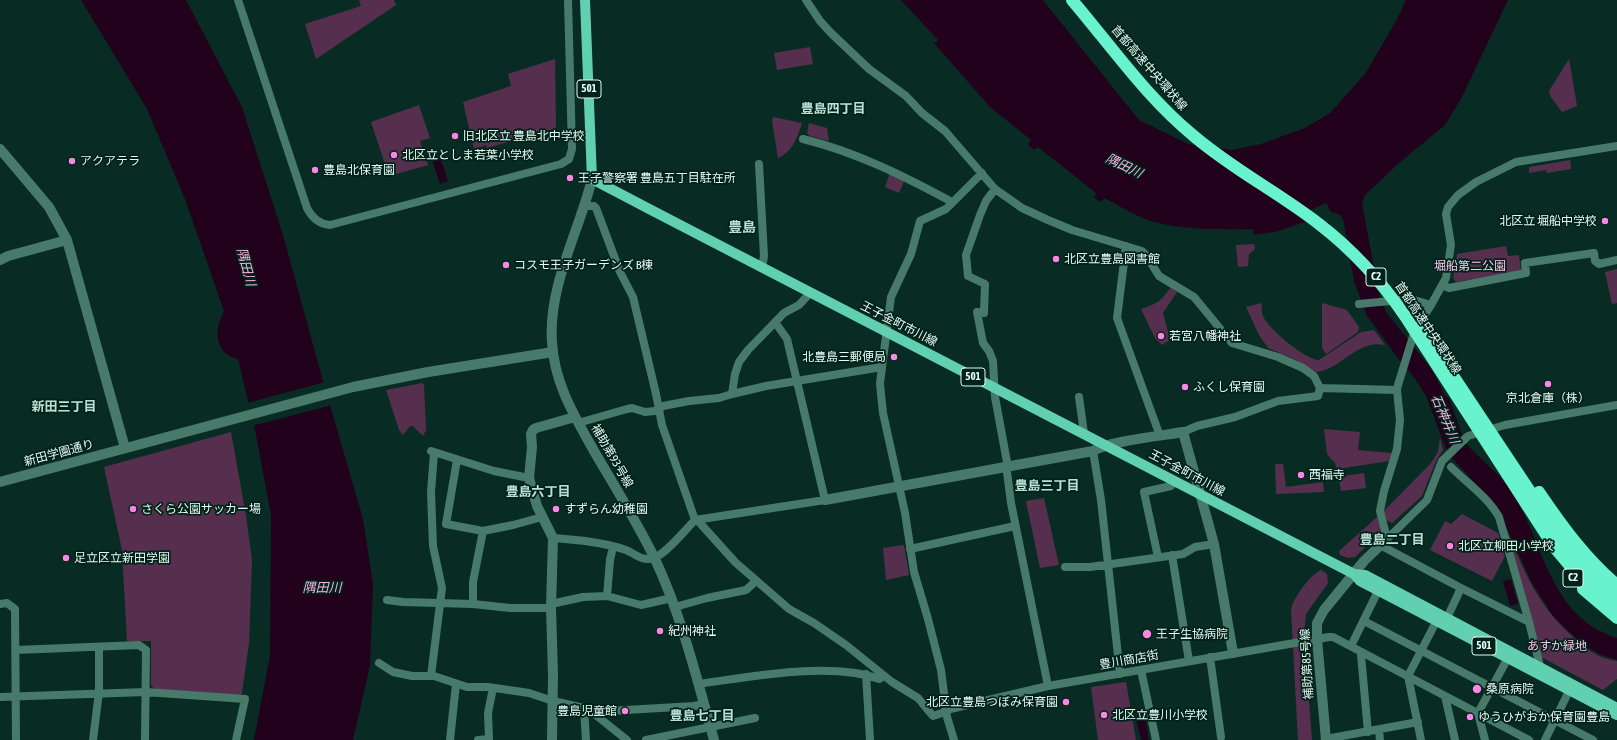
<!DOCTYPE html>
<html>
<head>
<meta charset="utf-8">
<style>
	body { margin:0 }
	canvas { display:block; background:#082c23 }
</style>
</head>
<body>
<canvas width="1617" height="740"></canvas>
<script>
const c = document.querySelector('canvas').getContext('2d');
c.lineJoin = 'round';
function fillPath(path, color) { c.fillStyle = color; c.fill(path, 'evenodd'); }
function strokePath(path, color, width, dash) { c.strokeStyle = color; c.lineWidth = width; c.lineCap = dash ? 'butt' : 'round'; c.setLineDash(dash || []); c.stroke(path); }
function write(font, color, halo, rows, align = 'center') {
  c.font = font + ' "Asap Condensed","Noto Sans JP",sans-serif'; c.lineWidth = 3.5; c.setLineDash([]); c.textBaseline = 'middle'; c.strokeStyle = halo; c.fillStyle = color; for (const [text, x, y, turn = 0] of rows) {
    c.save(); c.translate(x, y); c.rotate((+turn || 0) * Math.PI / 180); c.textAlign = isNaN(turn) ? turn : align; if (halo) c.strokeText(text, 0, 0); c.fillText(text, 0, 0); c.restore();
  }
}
fillPath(new Path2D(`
	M359,0H394L396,5L316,59L305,24L361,6Z
	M810,47L813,64L777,70L774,53Z
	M555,59L556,128L487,148L486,145L474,149L463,102L511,86L508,74Z
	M1569,59L1577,106L1562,112L1550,96L1549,91Z
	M419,105L430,138L420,141L428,165L389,176L371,122Z
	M773,117L802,123C797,139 793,151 778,158L772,121Z
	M809,123L827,128L829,141L810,136L807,133Z
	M1570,160L1571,169L1547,173L1546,170L1529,173V167Z
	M890,173L905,179L899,193L885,187Z
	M1254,244L1255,249L1249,254L1248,266L1238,267L1236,245Z
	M1506,246L1508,256L1519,255L1521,271L1456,282L1453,278L1457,254Z
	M1617,269V303L1612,304L1605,272Z
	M1171,287L1177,292L1163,313L1168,332L1171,339L1162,345L1155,338L1141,309C1157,304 1161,301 1171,287Z
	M1262,303C1262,307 1261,312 1263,316C1267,328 1307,361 1319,360L1361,332L1374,330L1385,345C1357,339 1342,369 1316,372L1294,359L1268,348L1259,335L1246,307Z
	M1322,303L1347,310L1359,327L1358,332L1326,354L1322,348Z
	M422,383L424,385L426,430L423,436L413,426H410L403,435L399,430L386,390Z
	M1324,429L1360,432L1358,450L1392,453L1389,461L1337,469L1335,463L1327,454Z
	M231,432L246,516L252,560L249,643L242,693L240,696L154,689L151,685V641H127L122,550L104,467Z
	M1440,438L1443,450L1437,459L1422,496L1392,523L1386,520L1384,511L1431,463L1438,452Z
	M1275,464H1283L1286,487L1323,482L1324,492L1276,494Z
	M1364,473L1366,488L1341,491L1339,479L1343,476Z
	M1044,498L1059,565L1040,568L1026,501Z
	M1462,514L1498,533L1505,556L1492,581L1430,550L1445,521L1451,524Z
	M1377,517L1381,530L1379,534L1355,557L1348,558L1340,555L1339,551Z
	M1502,518C1521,564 1534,602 1572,636C1584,648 1599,659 1617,661V679L1603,690L1541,657Z
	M904,545L909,575L886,580L883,548Z
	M1321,570L1327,574L1328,583L1306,614L1304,635L1312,740H1298L1291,610C1293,598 1310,575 1321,570Z
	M1126,682L1136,740H1098L1091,687Z`), '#562f4e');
fillPath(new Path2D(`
	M81,0H186L242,107L283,235L320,370L363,519L373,584L370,666L353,740H254L270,655L271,515L255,430L238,359C214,354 214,329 224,311L185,199L147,109Z
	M901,0H1043L1139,120L1188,144L1232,150L1261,144L1305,128L1330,113L1365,74L1396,21L1406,0H1508L1461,99L1445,125L1398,164L1365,195L1362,203L1379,295L1386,312L1430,367L1440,385L1444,395L1449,398L1462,435L1460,436C1474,455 1497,470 1510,490C1542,536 1546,602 1600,631C1606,633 1611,637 1617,638V660L1601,655L1582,644L1553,616L1532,583L1497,507L1450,456L1443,441L1426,396L1414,377L1400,361L1367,316L1354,281L1343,219C1340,214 1337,213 1331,212L1326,203L1302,214L1305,222L1275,232L1254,235L1253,229C1222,230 1171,230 1143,218C1130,213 1117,204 1104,198L1101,202L1094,198L1096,193L1038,147L1034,150L1028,145L1031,140L990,107L934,43L938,40Z
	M440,157L448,181L440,184L432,160Z
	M1511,579L1518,604L1510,606L1503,581Z
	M1145,717L1149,740H1141L1136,719Z`), '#21011b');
fillPath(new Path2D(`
	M325,382L332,405L252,426L247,403Z`), '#082c23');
strokePath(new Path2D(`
	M238,0L307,208C312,218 319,224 330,225L561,164L569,159L572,149L568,0
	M806,0L820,21L831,33L869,69L906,96L922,113L945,131L995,189L1022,208L1048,220L1072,230L1142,251L1146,255L1159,276L1194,297L1232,343L1278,357L1303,368L1314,376L1320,388L1397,390
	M803,139C856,152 904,176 952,202
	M759,164L764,256L762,268
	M995,189L986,201L980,215L966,255L968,276L985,284L984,313L977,312L983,343L989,351L993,361L995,397L1007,462V472L1011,503L1048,686
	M585,206H594L596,208L620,272L633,297L656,394L662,425L695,520L699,522L735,562L789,609L814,623L846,645L892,682L918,698L933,716L942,713L946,710L1048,686L1329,637H1333L1529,740
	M1126,246L1117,318L1160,436
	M1442,285L1449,288L1526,273L1525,263L1594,253L1595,261L1599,264L1617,260
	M1359,304L1411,299L1431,305L1415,330L1398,385L1397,390L1400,420L1397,449L1384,491L1380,511L1387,539
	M1431,305L1446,278L1451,245L1446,214L1448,207L1458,195L1476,182L1516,162L1617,146
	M732,394L735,374L739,362L748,350L784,313L799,305L810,293
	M1079,397L1084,433
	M578,423L627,409L632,408L645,412L655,411L663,406L689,401L719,398L732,394L766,386L882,367
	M1183,432L1197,426L1235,417L1278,401L1318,396L1320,388
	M431,451L494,471L529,478
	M1093,451L1101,500L1120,674
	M457,460L446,524L483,531L513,525L542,517
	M1451,467C1467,483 1488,497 1499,517L1529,622L1540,666
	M695,520L825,500L787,339L775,322
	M553,538C577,540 602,542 626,550C636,554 642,562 654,558C666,554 686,529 695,520
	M1387,539L1427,500L1442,461L1468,436L1505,425L1617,405
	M1380,545L1461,588
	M910,549L1015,526
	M1172,555L1189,661
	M1158,557L1144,492L1171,486L1175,482
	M1065,567H1090L1183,554L1195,547L1214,544
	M607,596L610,560L613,547
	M387,600L403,602L473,604L510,608H551
	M0,604L7,603L15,609L16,740
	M473,604V582L483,531
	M551,604L583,597L607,596L641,605L672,598
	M675,607L707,598L746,590L756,581
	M1447,618L1461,588L1529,622
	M1364,621L1593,740
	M1351,646L1378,591
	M16,650L139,645L146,650L145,740
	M1362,652L1361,655L1368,732
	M1210,657L1221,737
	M379,663L393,672L412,676H434L467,687H488L529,693L553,701L584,708L592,712L694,706L704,704
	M1141,670L1156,740
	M866,674L870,740
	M431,676L442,588L433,546L431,492L434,453
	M698,684C750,677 830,661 879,679L884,676
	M1445,696L1455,740
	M0,697L146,692L245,699L236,740
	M584,708L586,740
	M592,712L627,740
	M1379,730L1380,740
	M1326,739L1418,722
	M93,740L99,692V647
	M450,740L456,684
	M478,740L489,739L488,713L493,688
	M646,740L755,718
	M954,740L947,717L941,670L928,619L914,572L905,513L883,413L881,394L880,383L891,297L911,254L920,221L946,209L982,173
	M1421,740L1408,676L1436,622
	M1485,740L1478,713L1510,654
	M1545,740L1569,691`), '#487a6b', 8);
strokePath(new Path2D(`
	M0,149L49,207L67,240L125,448
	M592,179C579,232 548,286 552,342C554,383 575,417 594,451C615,487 637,522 655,559C682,617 697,679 714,740
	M0,260L8,256L67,240
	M0,482L353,387L428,372L553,352
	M825,500L1093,451C1109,441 1162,436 1183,432L1214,544L1233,653
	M552,740L553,675L551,608L553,538L537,506L529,478L532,447L531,434L533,430L536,428L575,417
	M1326,740L1317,639V623L1324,610L1364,561L1387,539`), '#487a6b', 10);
strokePath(new Path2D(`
	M585,0L592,179C845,312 1100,441 1354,574L1365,575L1617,708
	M1354,574L1360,581L1617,715`), '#60d0b1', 10);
strokePath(new Path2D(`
	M1565,544L1588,571L1617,597
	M1583,589L1617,618`), '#68f2cd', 12);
strokePath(new Path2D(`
	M1072,0C1112,47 1147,98 1195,137C1234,170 1279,193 1319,224C1353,250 1381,281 1405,316L1554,547L1586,585L1617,610
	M1420,326L1565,544
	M1539,492C1562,526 1586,559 1617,585`), '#68f2cd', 12);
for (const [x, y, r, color] of [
	[455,136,4,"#fc86e3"],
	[394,155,4,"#fc86e3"],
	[72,161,4,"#fc86e3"],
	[315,170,4,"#fc86e3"],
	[570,178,4,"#fc86e3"],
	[1605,221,4,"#fc86e3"],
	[1056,259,4,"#fc86e3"],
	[506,265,4,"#fc86e3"],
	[1161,336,4,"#fc86e3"],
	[894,357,4,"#fc86e3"],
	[1548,384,4,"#fc86e3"],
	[1185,387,4,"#fc86e3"],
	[1301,475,4,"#fc86e3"],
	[133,509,4,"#fc86e3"],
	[556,509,4,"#fc86e3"],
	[1450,546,4,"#fc86e3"],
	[66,558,4,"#fc86e3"],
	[660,631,4,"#fc86e3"],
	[1147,634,5,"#fc86e3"],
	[1477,689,5,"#fc86e3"],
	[1066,702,4,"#fc86e3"],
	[625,711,4,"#fc86e3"],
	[1104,715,4,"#fc86e3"],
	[1470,717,4,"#fc86e3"]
]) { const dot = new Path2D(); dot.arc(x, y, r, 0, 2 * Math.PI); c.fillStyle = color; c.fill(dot); strokePath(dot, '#002219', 1.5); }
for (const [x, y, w] of [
	[589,89,24],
	[1376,277,20],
	[973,377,24],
	[1573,578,20],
	[1484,646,24]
]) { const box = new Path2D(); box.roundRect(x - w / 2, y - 9, w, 18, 3); c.fillStyle = '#002219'; c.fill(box); strokePath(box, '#e5f9f2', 1); }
write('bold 11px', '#e5f9f2', null, [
	["501",589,89],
	["C2",1376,277],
	["501",973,377],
	["C2",1573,578],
	["501",1484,646]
]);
write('12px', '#e5f9f2', '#002219', [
	["首都高速中央環状線",1149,68,49],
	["王子金町市川線",899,324,27],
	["首都高速中央環状線",1428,328,56],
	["新田学園通り",59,453,-15],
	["補助第93号線",612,456,60],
	["王子金町市川線",1187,473,28],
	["豊川商店街",1129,660,-10],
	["補助第85号線",1307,664,-93]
]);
write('12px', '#e5f9f2', '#002219', [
	["旧北区立 豊島北中学校",463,136],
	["北区立としま若葉小学校",402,155],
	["アクアテラ",80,161],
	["豊島北保育園",323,170],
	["王子警察署 豊島五丁目駐在所",578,178],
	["北区立 堀船中学校",1597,221,"right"],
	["北区立豊島図書館",1064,259],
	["コスモ王子ガーデンズ B棟",514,265],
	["若宮八幡神社",1169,336],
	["北豊島三郵便局",886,357,"right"],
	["ふくし保育園",1193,387],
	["京北倉庫（株）",1548,398,"center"],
	["西福寺",1309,475],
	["さくら公園サッカー場",141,509],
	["すずらん幼稚園",564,509],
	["北区立柳田小学校",1458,546],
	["足立区立新田学園",74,558],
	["紀州神社",668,631],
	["王子生協病院",1156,634],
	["桑原病院",1486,689],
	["北区立豊島つぼみ保育園",1058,702,"right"],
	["豊島児童館",617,711,"right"],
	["北区立豊川小学校",1112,715],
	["ゆうひがおか保育園豊島",1478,717]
], 'left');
write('12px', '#fbc4ed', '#002219', [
	["堀船第二公園",1470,266],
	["あすか緑地",1557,646]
]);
write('bold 13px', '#bbe1d4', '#002219', [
	["豊島四丁目",833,109],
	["新田三丁目",64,407],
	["豊島三丁目",1047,486],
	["豊島六丁目",538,492],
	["豊島二丁目",1392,540],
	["豊島七丁目",702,716]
]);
write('italic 13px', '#f5b1e4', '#002219', [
	["隅田川",1124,166,26],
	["隅田川",246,267,75],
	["石神井川",1445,419,67],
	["隅田川",322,588]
]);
write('bold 14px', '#bbe1d4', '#002219', [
	["豊島",742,228]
]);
</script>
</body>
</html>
